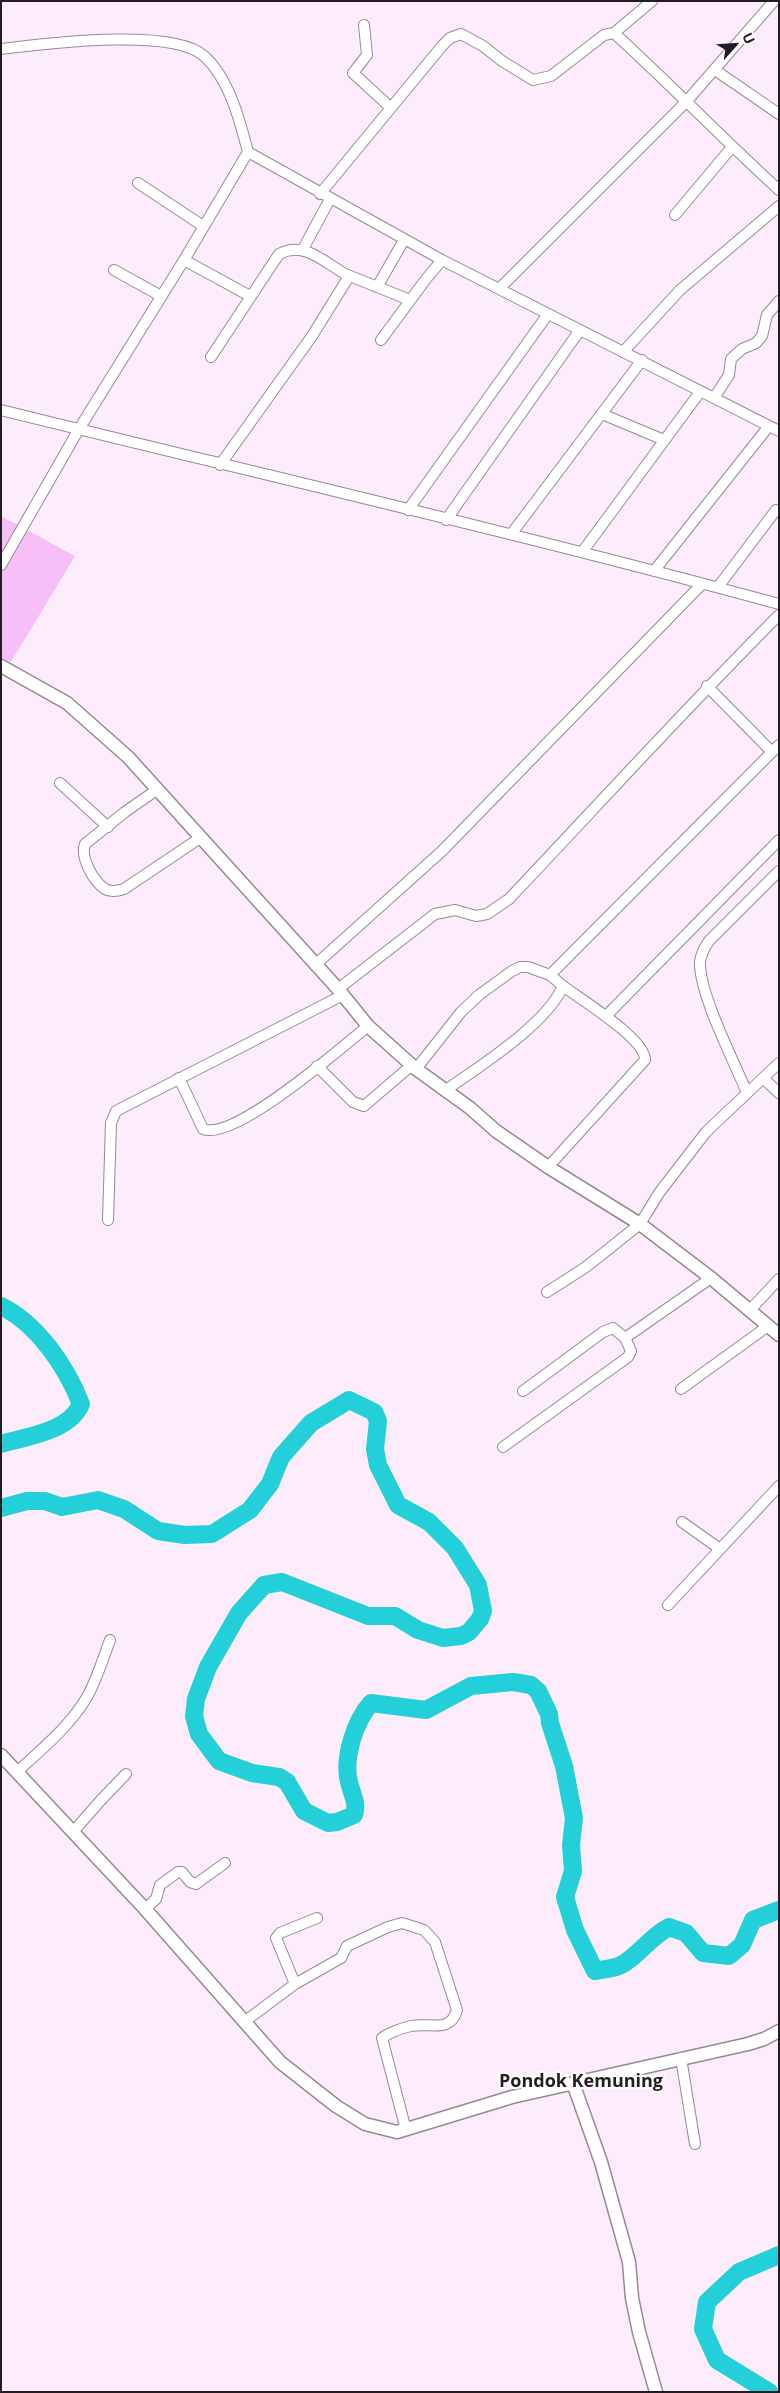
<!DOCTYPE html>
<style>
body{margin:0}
#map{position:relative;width:780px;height:2393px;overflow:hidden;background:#fcecfc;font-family:"Open Sans",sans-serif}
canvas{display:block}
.frame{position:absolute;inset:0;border:2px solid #221d22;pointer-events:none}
.north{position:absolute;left:710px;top:20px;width:50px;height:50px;-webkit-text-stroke:4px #fff;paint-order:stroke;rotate:64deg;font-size:14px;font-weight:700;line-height:20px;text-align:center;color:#221d22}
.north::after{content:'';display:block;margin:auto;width:18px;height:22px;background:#221d22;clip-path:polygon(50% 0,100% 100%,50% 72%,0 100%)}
</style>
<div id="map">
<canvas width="780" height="2393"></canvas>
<div class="frame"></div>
<div class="north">U</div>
</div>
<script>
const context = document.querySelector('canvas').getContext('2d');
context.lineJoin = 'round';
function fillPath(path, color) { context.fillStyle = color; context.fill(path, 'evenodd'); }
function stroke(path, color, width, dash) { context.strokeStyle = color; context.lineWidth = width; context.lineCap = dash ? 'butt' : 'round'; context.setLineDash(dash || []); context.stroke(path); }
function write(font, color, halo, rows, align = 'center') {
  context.font = font + ' "Open Sans",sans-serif'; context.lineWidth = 4.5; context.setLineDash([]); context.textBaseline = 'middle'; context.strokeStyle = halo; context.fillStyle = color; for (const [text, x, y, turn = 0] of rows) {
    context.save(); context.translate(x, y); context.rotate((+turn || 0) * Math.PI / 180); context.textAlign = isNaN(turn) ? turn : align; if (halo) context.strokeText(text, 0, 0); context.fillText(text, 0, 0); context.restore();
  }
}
fillPath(new Path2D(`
 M 1,516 L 75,556 L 11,662 L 1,658 Z`), '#f7bff8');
stroke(new Path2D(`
 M 1,1306 C 38,1324 67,1368 81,1404 C 69,1432 27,1436 1,1444
 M 1,1508 L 27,1501 L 45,1501 L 62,1507 L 98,1500 L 124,1509 L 158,1531 L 185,1535 L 212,1534 L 250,1510 L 270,1484 L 281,1457 L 311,1423 L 349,1400 L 374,1412 L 378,1421 L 375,1449 L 378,1465 L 398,1505 L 429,1522 L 455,1548 L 478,1585 L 483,1611 L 480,1619 L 469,1632 L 461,1636 L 443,1638 L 418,1630 L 395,1616 L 368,1616 L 282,1582 L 264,1585 L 239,1613 L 208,1667 L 196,1699 L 194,1716 L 199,1734 L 219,1761 L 252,1773 L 279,1777 L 287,1782 L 304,1811 L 328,1823 L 337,1822 L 354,1815 C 358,1803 352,1795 349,1782 C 343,1758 355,1721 371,1703 L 426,1710 L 471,1686 L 513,1682 L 531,1685 L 538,1691 L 549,1714 L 550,1723 L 564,1766 L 574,1818 L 571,1845 L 573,1871 L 565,1897 L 575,1930 L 595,1971 C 603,1969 615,1969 623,1964 C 641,1953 649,1938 669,1927 L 686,1933 L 703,1953 L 729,1956 L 742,1945 L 753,1920 L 779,1910
 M 769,2392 L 717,2360 L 703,2329 L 707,2302 L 739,2272 L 779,2255`), '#23cfd8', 18);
const minor = new Path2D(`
 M 364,25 L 367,55 L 353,73 L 390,107
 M 614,33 L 652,1
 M 1,49 C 44,44 172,27 204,56 C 229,78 240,121 248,152
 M 715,70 L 779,114
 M 138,183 L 203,226
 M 320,194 L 442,46 L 450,38 L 461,34 L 483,46 L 502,61 L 533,80 L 551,76 L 604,35 L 614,33 C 670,84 723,139 779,190
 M 675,215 L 732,147
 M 303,249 L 330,199
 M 184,260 L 250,296
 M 114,270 L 161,296
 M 345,274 L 410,300
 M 377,287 L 404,240
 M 499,289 L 686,102 L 774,1
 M 381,340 L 426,279 L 442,260
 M 623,352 L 680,290 L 779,206
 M 211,357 L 279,254 C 304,241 323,261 345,274 L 348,278 L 312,336 L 220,465
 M 714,398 L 729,375 L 731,359 L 742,349 L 756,343 L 762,336 L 767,315 L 779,301
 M 1,410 C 261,474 521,534 779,604
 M 602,414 L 664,440
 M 408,510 L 548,314
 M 446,520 L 580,330
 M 512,533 L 642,360
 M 583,551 L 700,392
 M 1,565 L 79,429 L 184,260 L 248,152 L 442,260 L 779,431
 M 654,571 L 769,426
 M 718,587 L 776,510
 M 707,686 L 772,752
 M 60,783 L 108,827
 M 158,789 L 125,812 L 85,844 C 80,857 93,881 105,889 C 110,892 118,891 124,889 L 200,838
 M 315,965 L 442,851 L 702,584
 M 338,989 L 435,914 L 455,910 L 476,916 L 487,914 L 509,899 C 599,804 687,707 779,615
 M 606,1016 L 779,840
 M 317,1066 L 353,1102 L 364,1106 L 412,1065
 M 416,1069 L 461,1012 L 479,995 L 512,971 L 520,967 L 528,967 L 550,975
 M 179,1078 L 203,1129 C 234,1142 342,1047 368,1026
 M 764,1079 L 779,1093
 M 446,1090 C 480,1066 547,1024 563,986 L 550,975 L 779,745
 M 747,1093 C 734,1061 699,994 700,962 C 701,953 705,947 709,941 L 779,871
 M 548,1167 L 645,1060 C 646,1039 580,999 563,986
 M 108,1220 L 111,1123 L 116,1111 L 343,995
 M 547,1292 L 586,1267 L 640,1224 L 659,1193 L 706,1132 L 779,1063
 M 750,1310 L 779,1279
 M 625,1338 L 711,1278
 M 681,1389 L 768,1326
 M 503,1447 L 628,1357 L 631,1351 L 625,1338 L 613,1328 L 603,1332 L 523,1391
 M 682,1522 L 720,1549
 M 668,1605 L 779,1486
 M 18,1771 C 42,1749 70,1726 87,1697 C 97,1679 103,1659 110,1640
 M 73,1832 L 101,1800 L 126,1774
 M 145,1909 L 156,1899 L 160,1885 L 178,1872 L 182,1872 L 190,1882 L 196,1884 L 225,1863
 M 295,1984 L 276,1938 L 280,1933 L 317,1918
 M 244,2022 L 295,1984 L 341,1958 L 347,1946 L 388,1927 L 402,1923 L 424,1930 L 435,1942 L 457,2010 C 450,2034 430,2022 411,2026 C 402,2028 389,2033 382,2038 L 406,2130
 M 681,2058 L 695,2144`);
const tertiary = new Path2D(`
 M 1,666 L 67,703 L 128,757 L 338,989 L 368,1026 L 416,1069 L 470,1108 L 496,1131 L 548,1167 L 640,1224 L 711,1278 L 779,1335
 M 1,1755 L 145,1909 L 280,2062 L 336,2106 L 365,2124 L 397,2132 L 512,2097 L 748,2044 L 764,2039 L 779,2031
 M 573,2083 L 601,2162 L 629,2262 L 632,2298 L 639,2332 L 656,2392`);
stroke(minor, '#968996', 12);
stroke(tertiary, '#968996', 15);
stroke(minor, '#fff', 10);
stroke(tertiary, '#fff', 12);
write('bold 18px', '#221d22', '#fff', [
 ["Pondok Kemuning",581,2082]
]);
</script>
